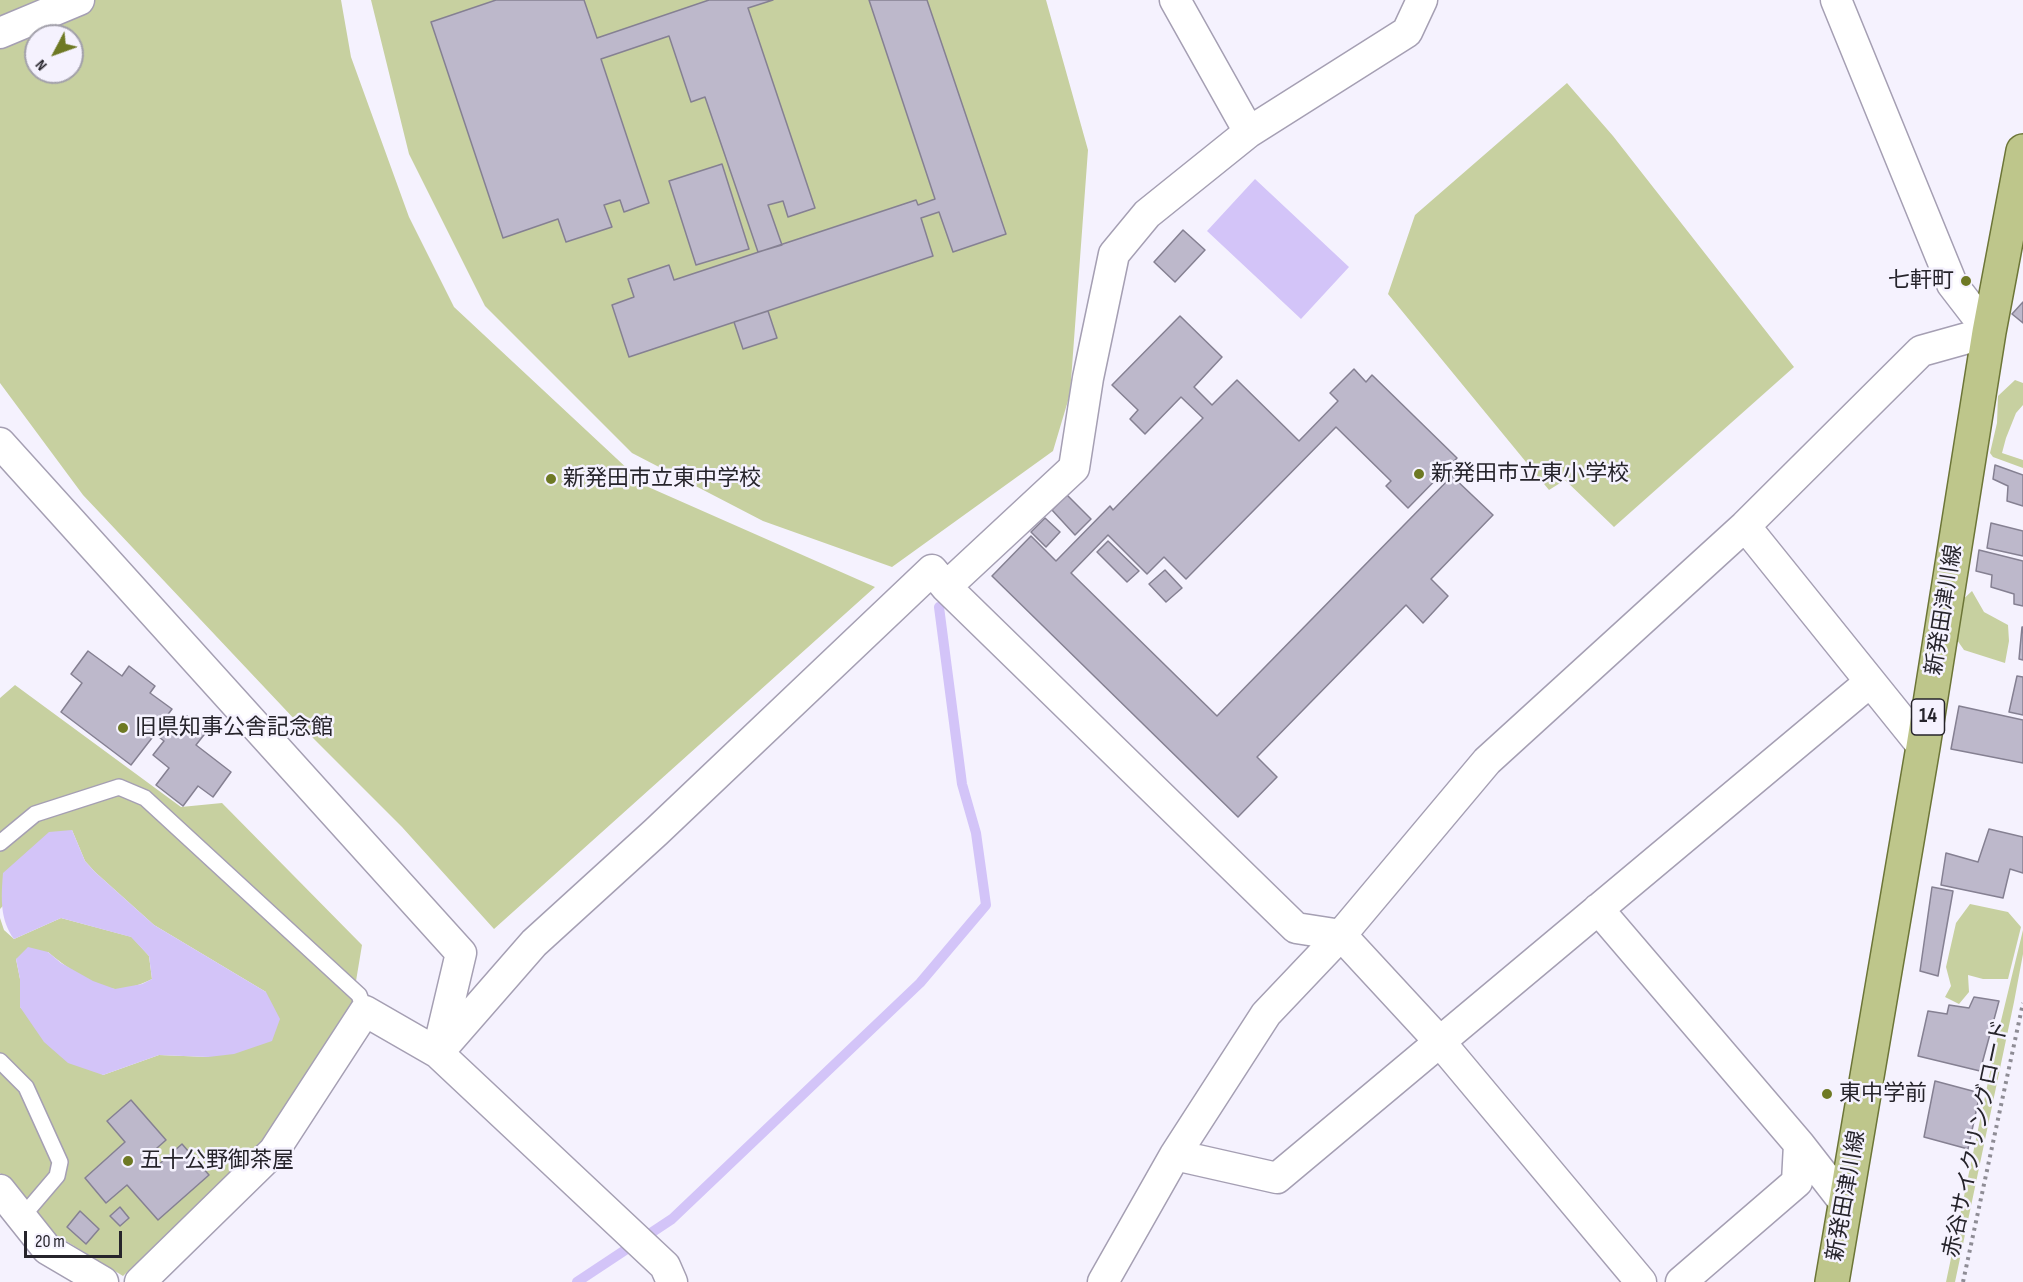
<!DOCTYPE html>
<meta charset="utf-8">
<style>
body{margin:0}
#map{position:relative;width:2023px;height:1282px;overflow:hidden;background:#f5f2fe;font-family:"Sofia Sans Condensed",sans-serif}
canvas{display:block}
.north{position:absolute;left:24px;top:24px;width:60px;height:60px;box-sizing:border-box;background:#f5f2fe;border:2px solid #a2a0aa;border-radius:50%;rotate:229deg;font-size:16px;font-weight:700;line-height:24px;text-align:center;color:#26242b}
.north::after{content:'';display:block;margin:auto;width:21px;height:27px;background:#6e7924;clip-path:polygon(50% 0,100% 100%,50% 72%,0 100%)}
.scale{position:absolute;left:24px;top:1231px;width:98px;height:27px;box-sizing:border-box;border:3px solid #26242b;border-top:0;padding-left:8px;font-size:18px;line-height:21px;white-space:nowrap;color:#26242b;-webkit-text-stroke:4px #f5f2fe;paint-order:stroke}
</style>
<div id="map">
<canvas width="2023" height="1282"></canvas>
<div class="north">N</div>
<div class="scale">20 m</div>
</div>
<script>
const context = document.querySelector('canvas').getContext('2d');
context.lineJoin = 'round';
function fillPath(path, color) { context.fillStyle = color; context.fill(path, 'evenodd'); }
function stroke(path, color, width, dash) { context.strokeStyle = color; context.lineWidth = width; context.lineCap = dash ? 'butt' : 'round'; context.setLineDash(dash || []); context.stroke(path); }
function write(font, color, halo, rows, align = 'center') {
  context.font = font + ' "Sofia Sans Condensed","Noto Sans JP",sans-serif'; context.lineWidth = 5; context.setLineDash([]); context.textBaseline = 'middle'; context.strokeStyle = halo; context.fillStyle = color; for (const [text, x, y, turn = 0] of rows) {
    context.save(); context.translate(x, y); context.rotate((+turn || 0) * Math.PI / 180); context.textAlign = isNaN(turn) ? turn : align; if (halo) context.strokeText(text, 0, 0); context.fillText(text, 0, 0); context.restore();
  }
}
fillPath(new Path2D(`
 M 0,0 L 341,0 L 351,57 L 409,217 L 454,307 L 646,486 L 875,587 L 494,929 L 402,827 L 298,723 L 83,495 L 0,383 ZM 36,36 L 72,36 L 72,72 L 36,72 Z
 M 371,0 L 1046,0 L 1088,150 L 1070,394 L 1053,451 L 892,567 L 763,521 L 632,453 L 485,306 L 409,154 Z
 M 1567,83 L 1613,136 L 1794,367 L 1614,527 L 1565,480 L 1549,490 L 1388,294 L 1415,215 Z
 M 2015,380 L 2023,383 L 2023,405 L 2016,413 L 2006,438 L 2002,453 L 2023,460 L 2023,468 L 1993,457 L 1990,453 L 1997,423 L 1998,396 Z
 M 1972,591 L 1984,612 L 2008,625 L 2009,641 L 2005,663 L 1964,650 L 1957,640 L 1958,604 Z
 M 15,685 L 181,807 L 222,803 L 362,945 L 351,1011 L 262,1145 L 123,1276 L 53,1233 L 0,1173 L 0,918 L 4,930 L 14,939 L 61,918 L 132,937 L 149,956 L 152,979 C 142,984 127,990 115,989 C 94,987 63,965 48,952 L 16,959 L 20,979 L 20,1007 L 103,1075 L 159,1055 L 208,1057 L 266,992 L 154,925 L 95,872 L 85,861 L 72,830 L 0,909 L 0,698 Z
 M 1970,904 L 2008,912 L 2021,927 L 2008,979 L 1983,979 L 1968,975 L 1969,992 L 1959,1004 L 1945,997 L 1951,986 L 1946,967 L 1956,923 Z
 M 2023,930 L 2023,954 L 2014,1002 L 1955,1282 L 1946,1282 L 2000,1025 Z`), '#c7d0a0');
fillPath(new Path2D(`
 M 1255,179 L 1349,267 L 1301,319 L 1207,231 Z
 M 72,830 L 85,861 L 95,872 L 154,925 L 266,992 L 280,1019 L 272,1041 L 234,1054 L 208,1057 L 159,1055 L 103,1075 L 68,1063 L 44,1042 L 20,1007 L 20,979 L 16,959 L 28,947 L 48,952 L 61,963 L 93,981 L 115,989 L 142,984 L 152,979 L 149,956 L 131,937 L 61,918 L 14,939 C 0,920 1,899 3,873 L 49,832 Z`), '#d3c4f8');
stroke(new Path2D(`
 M 577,1282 L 672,1219 L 920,983 L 986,905 L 976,833 L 962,784 L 939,607`), '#d3c4f8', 10);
const building = new Path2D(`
 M 496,0 L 584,0 L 597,38 L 709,0 L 773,0 L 748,8 L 815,208 L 788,217 L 783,201 L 768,205 L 782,245 L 758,252 L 705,97 L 691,102 L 669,36 L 601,59 L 649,203 L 624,212 L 620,200 L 604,205 L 612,227 L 566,242 L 558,219 L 503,238 L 431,22 Z
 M 869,0 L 927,0 L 1006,234 L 953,252 L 939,212 L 921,218 L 933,256 L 629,357 L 612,305 L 634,297 L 628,279 L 669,265 L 674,280 L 916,200 L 918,205 L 935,199 Z
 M 722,164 L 749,249 L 696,265 L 669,181 Z
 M 1183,230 L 1205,250 L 1175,282 L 1154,262 Z
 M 2023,302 L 2023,323 L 2012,314 Z
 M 768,311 L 777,338 L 743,349 L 734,322 Z
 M 1180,316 L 1222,357 L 1194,387 L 1212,405 L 1237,380 L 1299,441 L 1338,401 L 1330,393 L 1354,369 L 1366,382 L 1372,375 L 1457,458 L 1408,508 L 1386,486 L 1391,481 L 1336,427 L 1186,579 L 1164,557 L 1147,574 L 1108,535 L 1071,573 L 1217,716 L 1452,476 L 1493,515 L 1431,579 L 1448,596 L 1423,623 L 1406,605 L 1257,757 L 1277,777 L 1238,817 L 992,576 L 1031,536 L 1056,561 L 1110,506 L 1113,510 L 1203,418 L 1181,397 L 1145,434 L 1130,419 L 1138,410 L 1112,385 Z
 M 1995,465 L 2023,475 L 2023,506 L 2007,501 L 2008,486 L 1993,479 Z
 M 1067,495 L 1091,519 L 1075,535 L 1052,510 Z
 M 1045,518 L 1060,532 L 1046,547 L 1031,532 Z
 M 1991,523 L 2023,531 L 2023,556 L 1987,548 Z
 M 1108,541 L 1139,571 L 1127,582 L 1097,552 Z
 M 1979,550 L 2023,561 L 2023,606 L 2014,604 L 2014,594 L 1991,587 L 1992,575 L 1976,571 Z
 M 1165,570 L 1182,588 L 1166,602 L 1149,584 Z
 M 2022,627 L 2023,627 L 2023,660 L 2019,659 Z
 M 88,651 L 122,676 L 129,666 L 155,686 L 150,693 L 172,709 L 160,725 L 173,735 L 187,716 L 207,731 L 196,745 L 231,772 L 213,797 L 198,786 L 183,806 L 156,785 L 169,768 L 153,755 L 164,741 L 155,734 L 131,765 L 61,712 L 82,683 L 71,674 Z
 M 2017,676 L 2023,677 L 2023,715 L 2009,712 Z
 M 1959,706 L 2023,720 L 2023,763 L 1951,749 Z
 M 1989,829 L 2023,837 L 2023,873 L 2010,869 L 2003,898 L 1941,885 L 1946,853 L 1978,862 Z
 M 1932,887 L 1953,891 L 1938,976 L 1920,971 Z
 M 1974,997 L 1999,1001 L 1980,1071 L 1918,1056 L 1928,1011 L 1947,1014 L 1949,1005 L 1969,1008 Z
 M 1935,1081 L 1980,1093 L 1968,1149 L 1924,1137 Z
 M 131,1100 L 166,1140 L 148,1156 L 157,1166 L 182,1144 L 209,1175 L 158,1220 L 127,1185 L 106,1203 L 85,1178 L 125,1142 L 107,1121 Z
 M 120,1207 L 129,1218 L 120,1226 L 110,1216 Z
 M 80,1211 L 99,1229 L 86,1244 L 67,1227 Z`);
fillPath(building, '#bdb8cb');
stroke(building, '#858092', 1.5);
const lane = new Path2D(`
 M 0,843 L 35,814 L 119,787 L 145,798 L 359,995 L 365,1011
 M 0,1061 L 26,1087 L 60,1162 L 57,1176 L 22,1217`);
const street = new Path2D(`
 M 1175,0 L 1249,132
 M 0,33 L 79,0
 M 0,443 L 461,953 L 438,1050
 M 1745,526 L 1923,747
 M 946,587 L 1074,468 L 1088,378 L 1114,254 L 1147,214 L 1249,132 L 1407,32 L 1422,0
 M 1598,909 L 1799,1144 L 1797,1182 L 1681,1282
 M 438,1053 L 534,943 L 656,832 L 932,570 L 946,587 L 1296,928 L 1341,935 L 1440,1042 L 1641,1282
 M 1799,1144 L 1845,1203
 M 1175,1155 L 1277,1178 L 1870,682
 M 0,1190 L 47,1249 L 103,1282
 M 140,1282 L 274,1151 L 365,1011 L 438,1053 L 665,1266 L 672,1282
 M 1103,1282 L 1175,1155 L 1266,1014 L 1341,935 L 1487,761 L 1745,526 L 1921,351 L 1989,332 L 1952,284 L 1836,0`);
const primary = new Path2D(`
 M 1832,1282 L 1923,747 L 1989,332 L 2023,151`);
stroke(lane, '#a59fb3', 18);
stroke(street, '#a59fb3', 33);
stroke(primary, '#6c7537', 36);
stroke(new Path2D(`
 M 1963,1282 L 2023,1003`), '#8e8c95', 4, [3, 4.5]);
stroke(lane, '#fff', 15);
stroke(street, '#fff', 30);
stroke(primary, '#bec68b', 33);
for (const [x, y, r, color] of [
 [1966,281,6,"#6e7924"],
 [1419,474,6,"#6e7924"],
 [551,479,6,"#6e7924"],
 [123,728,6,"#6e7924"],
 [1827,1094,6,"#6e7924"],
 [128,1161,6,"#6e7924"]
]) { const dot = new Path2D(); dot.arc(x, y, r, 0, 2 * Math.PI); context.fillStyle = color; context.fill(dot); stroke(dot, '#f5f2fe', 2); }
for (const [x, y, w] of [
 [1928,717,33]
]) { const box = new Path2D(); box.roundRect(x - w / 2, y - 18, w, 36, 4.5); context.fillStyle = '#f5f2fe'; context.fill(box); stroke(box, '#26242b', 1.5); }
write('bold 21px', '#26242b', null, [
 ["14",1928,717]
]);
write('22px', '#26242b', '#f5f2fe', [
 ["七軒町",1954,281,"right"],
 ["新発田市立東小学校",1431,474],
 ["新発田市立東中学校",563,479],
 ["旧県知事公舎記念館",135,728],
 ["東中学前",1839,1094],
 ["五十公野御茶屋",140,1161]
], 'left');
write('22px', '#26242b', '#f5f2fe', [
 ["新発田津川線",1945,610,-81],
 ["赤谷サイクリングロード",1977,1139,-78],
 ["新発田津川線",1847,1196,-80]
]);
</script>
